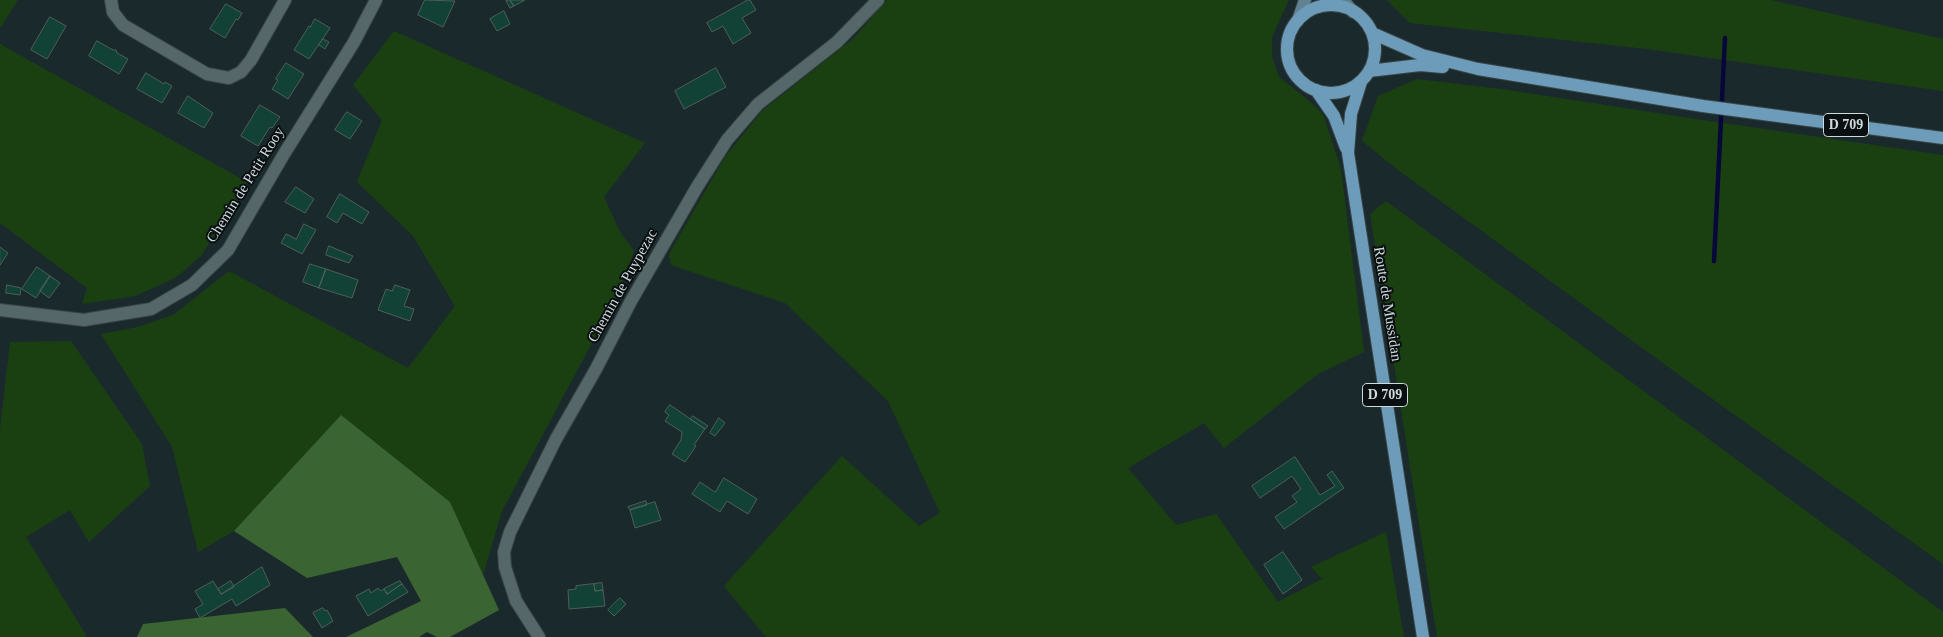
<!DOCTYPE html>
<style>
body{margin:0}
canvas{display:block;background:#1a292b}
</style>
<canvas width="1943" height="637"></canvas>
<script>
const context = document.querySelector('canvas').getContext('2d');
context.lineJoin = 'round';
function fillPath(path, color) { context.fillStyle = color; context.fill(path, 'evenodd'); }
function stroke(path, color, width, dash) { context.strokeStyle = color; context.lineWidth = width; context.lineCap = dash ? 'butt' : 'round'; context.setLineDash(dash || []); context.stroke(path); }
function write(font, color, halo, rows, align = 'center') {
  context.font = font + ' Georgia,serif'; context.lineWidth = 4; context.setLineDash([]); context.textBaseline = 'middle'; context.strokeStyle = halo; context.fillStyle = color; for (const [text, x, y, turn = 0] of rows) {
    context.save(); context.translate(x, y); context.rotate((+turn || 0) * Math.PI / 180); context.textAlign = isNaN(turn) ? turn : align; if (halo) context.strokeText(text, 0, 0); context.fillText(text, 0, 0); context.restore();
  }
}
fillPath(new Path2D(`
 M 0,0 L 18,0 L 0,28 Z
 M 887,0 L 1289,0 L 1272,37 L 1272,56 L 1279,77 L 1307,99 L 1323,114 L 1341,169 L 1364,352 L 1318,374 L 1224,448 L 1204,423 L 1128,468 L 1176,525 L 1216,514 L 1278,602 L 1322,579 L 1311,567 L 1386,532 L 1404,637 L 766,637 L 724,586 L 842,456 L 919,526 L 940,513 L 888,401 L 785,303 L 671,265 L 669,254 L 725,157 L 763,110 L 853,39 Z
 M 1387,0 L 1771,0 L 1943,39 L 1943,91 L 1647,49 L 1410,23 Z
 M 394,31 L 645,143 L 604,197 L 620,232 L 634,251 L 617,296 L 502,511 L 483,575 L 450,502 L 341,415 L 234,531 L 198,552 L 172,447 L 101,334 L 138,327 L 173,315 L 229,271 L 408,368 L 455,306 L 413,236 L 357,182 L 382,120 L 353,85 Z
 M 0,44 L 247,182 L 201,256 L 175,278 L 135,296 L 82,304 L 87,288 L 0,223 Z
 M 1417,79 L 1508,90 L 1702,120 L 1943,155 L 1943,564 L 1689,382 L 1398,170 L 1362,141 L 1378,96 Z
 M 1386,201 L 1943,612 L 1943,637 L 1437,637 L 1370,214 Z
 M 71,341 L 142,444 L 150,486 L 89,542 L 70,510 L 26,537 L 87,637 L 0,637 L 0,429 L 10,342 Z`), '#1a4012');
fillPath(new Path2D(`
 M 341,415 L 450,502 L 499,610 L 450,637 L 437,637 L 427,632 L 419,637 L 346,637 L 421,601 L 397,557 L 307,578 L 234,531 Z
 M 285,608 L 313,637 L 137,637 L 143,624 Z`), '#3a6532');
stroke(new Path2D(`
 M 1714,261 L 1725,38`), '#080739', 4.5);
const building = new Path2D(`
 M 425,0 L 455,1 L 443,27 L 418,15 Z
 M 510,0 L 514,6 L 510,8 L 506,1 Z
 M 510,0 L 525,0 L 514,6 Z
 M 748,0 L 750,0 L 756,10 L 742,18 L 751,33 L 733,44 L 723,26 L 712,32 L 707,23 Z
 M 226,4 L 242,13 L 238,20 L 236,19 L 225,38 L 210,29 Z
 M 504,11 L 510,24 L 497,31 L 490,19 Z
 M 50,17 L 66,26 L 47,59 L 31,50 Z
 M 315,19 L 330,28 L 309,59 L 294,50 L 309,26 L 310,27 Z
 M 323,39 L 329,42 L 325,49 L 319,45 Z
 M 97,41 L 113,50 L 116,50 L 117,53 L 128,59 L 119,74 L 89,56 Z
 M 286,63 L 304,74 L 288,99 L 272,89 L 278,80 L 276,79 Z
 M 716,68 L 726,87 L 684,109 L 675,91 Z
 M 146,73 L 164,84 L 165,82 L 172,86 L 162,103 L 137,89 Z
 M 188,96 L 213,113 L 204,128 L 178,113 Z
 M 260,105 L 280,117 L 272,128 L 270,127 L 258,146 L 241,136 Z
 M 347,112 L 362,121 L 350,139 L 335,130 Z
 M 296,187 L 314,199 L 305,213 L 285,202 Z
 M 340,194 L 369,212 L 362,224 L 343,213 L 337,223 L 327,217 Z
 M 304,224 L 316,230 L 302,254 L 281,243 L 286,234 L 296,239 Z
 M 329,246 L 353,256 L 349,263 L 326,255 Z
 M 0,247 L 8,253 L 0,265 Z
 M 310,264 L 326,269 L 319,288 L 303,282 Z
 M 37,267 L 50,276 L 36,298 L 22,289 Z
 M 326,269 L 358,280 L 352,298 L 319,288 Z
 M 50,276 L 60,283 L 49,298 L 40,291 Z
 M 7,285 L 21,288 L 20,295 L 6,293 Z
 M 395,285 L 410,290 L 404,306 L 414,309 L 410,321 L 378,310 L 386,289 L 392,291 Z
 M 670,405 L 705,429 L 694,445 L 696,446 L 685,462 L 672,454 L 681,440 L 682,432 L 665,421 L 669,415 L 665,412 Z
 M 693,416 L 708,426 L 705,429 L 690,419 Z
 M 719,418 L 725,423 L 715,436 L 710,433 Z
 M 1295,457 L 1320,495 L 1335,486 L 1327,475 L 1332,471 L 1344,488 L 1284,529 L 1275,517 L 1297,502 L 1292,496 L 1301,489 L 1292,476 L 1260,498 L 1252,486 Z
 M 724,478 L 757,499 L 748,514 L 727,501 L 720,512 L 692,494 L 700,482 L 715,492 Z
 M 646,501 L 647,505 L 630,510 L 628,507 Z
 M 655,502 L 661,520 L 635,528 L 630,510 Z
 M 1283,552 L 1302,580 L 1283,594 L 1264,565 Z
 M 262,567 L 270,585 L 236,606 L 232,599 L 200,618 L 195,609 L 203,604 L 195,591 L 213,581 L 221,594 Z
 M 231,581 L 234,587 L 221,594 L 218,589 Z
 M 400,581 L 402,584 L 387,594 L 384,589 Z
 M 602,583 L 603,590 L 595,591 L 594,584 Z
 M 402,584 L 408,592 L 368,616 L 356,596 L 369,589 L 371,593 L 378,588 L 381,591 L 384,589 L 387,594 Z
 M 594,584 L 595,591 L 603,590 L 605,606 L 569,609 L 568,590 L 576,589 L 576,586 Z
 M 620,598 L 626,604 L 614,616 L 608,610 Z
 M 323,608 L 325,611 L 327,610 L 333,621 L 322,628 L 313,613 Z`);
fillPath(building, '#124236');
stroke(building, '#4e5e58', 1);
const minor = new Path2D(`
 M 111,0 L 113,12 L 123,25 L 207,74 L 229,78 L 241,72 L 251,60 L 285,0
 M 0,310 L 84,320 L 151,309 L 192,285 L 228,250 L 284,154 L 354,42 L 376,0
 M 539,637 L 516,601 L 505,567 L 504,552 L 510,532 L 556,439 L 596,369 L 631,301 L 697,187 L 727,140 L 758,104 L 837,42 L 878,0`);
const secondary = new Path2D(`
 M 1343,0 L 1353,12
 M 1298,20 L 1305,0`);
const primary = new Path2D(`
 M1287 49a44 44 0 1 1 88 0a44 44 0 1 1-88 0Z
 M 1372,33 L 1422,55 L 1478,69 L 1703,106 L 1943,138
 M 1369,71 L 1420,65 L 1443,67
 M 1361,82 L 1351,114 L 1348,153 L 1423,637
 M 1316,90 L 1334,116 L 1346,148`);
stroke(minor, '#394547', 14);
stroke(secondary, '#394547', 14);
stroke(primary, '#394547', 14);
stroke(minor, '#566769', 12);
stroke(secondary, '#618292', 12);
stroke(primary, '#6d9cba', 12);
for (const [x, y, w] of [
 [1846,125,45],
 [1385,395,45]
]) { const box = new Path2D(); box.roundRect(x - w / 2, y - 11.5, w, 23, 4); context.fillStyle = '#0a1011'; context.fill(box); stroke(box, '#d0d9db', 1); }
write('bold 14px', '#d0d9db', null, [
 ["D 709",1846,125],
 ["D 709",1385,395]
]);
write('15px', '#d0d9db', '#0a1011', [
 ["Chemin de Petit Rooy",246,185,-58],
 ["Chemin de Puypezac",623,286,-61],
 ["Route de Mussidan",1387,304,81]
]);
</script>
